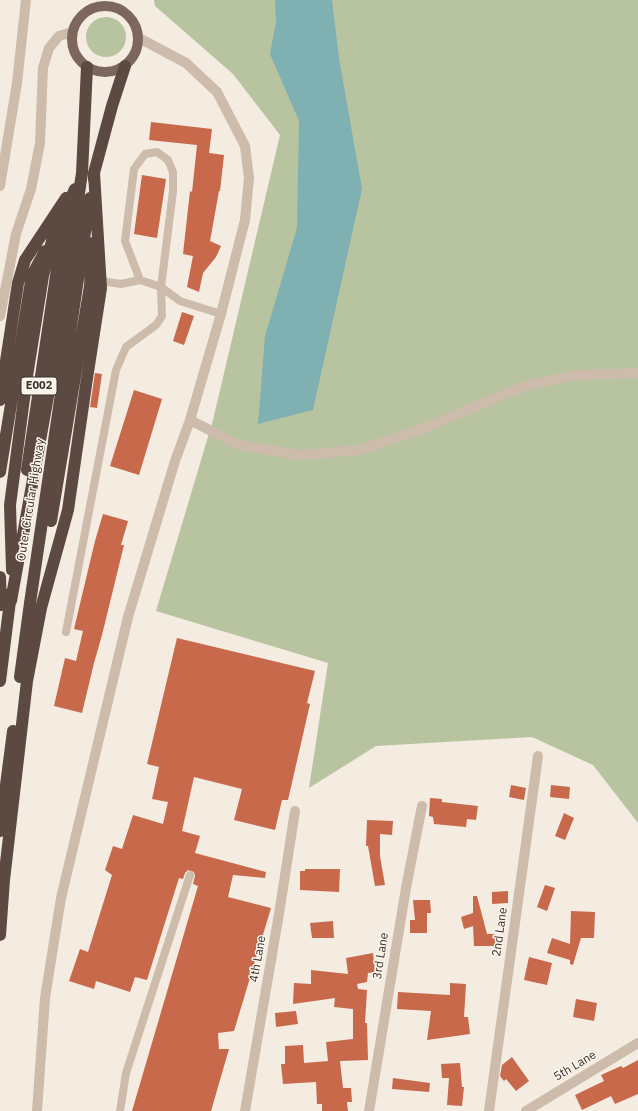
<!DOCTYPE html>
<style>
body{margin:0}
canvas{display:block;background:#f4ebe1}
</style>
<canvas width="638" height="1111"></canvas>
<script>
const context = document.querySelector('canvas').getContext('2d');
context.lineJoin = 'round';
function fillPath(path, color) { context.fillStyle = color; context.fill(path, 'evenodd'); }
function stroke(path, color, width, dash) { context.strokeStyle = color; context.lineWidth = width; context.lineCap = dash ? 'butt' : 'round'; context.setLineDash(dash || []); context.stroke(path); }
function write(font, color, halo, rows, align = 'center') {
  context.font = font + ' "IBM Plex Sans",sans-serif'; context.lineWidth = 3; context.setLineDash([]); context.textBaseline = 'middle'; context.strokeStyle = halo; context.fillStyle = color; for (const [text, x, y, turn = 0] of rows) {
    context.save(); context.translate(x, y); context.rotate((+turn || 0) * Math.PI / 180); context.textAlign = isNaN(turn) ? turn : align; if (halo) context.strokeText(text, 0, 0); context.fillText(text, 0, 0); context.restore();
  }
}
fillPath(new Path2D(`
 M 154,0 L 638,0 L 638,823 L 593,765 L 532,737 L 376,746 L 309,788 L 328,663 L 156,611 L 213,420 L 280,135 L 233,74 L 155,6 Z
 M86 37a20 20 0 1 1 40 0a20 20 0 1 1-40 0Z`), '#b8c4a0');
fillPath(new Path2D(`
 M 275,0 L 332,0 L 339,58 L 362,189 L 313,410 L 258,424 L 265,336 L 297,228 L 299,121 L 270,54 L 276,22 Z`), '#7fb0b2');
fillPath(new Path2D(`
 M 151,122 L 212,129 L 209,153 L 224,155 L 220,191 L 219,191 L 210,241 L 221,246 L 216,257 L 203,273 L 199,292 L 187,287 L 193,256 L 183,254 L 190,191 L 192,192 L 197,145 L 149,140 Z
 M 142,175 L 166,179 L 157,238 L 134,234 Z
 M 182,312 L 194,316 L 184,345 L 173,341 Z
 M 95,373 L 102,374 L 97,408 L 90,407 Z
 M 134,390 L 162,399 L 139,475 L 110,466 Z
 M 103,514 L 128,521 L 121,545 L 124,545 L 102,635 L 94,663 L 82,713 L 54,706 L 65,658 L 76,661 L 83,631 L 74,629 L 95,541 Z
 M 177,638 L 315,671 L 307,703 L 310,704 L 288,800 L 282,800 L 275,830 L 234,820 L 242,789 L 194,777 L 182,831 L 200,836 L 195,853 L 266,872 L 265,878 L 233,875 L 228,897 L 271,908 L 234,1031 L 218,1033 L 219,1049 L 229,1049 L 211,1111 L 132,1111 L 198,886 L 193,884 L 195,876 L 194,872 L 188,870 L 185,873 L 183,879 L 179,878 L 147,980 L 135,977 L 130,992 L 96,981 L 94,989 L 69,981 L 80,949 L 88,952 L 112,875 L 105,870 L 113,846 L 122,849 L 133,815 L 163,824 L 168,802 L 152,799 L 159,767 L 147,764 Z
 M 511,785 L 526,788 L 524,800 L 509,797 Z
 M 551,785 L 570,787 L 569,799 L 550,797 Z
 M 430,798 L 442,799 L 442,802 L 478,806 L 476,820 L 467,819 L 466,827 L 434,824 L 433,817 L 429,816 Z
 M 564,813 L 574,818 L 565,840 L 555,836 Z
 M 367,820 L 393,821 L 392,835 L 380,834 L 380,856 L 385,885 L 375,886 L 368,846 L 366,846 Z
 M 305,869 L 340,869 L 339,892 L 300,890 L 300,871 L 305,871 Z
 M 545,885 L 555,888 L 547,911 L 537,907 Z
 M 508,891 L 508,903 L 492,904 L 492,892 Z
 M 473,896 L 477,896 L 487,934 L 495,934 L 495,946 L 474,946 L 473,926 L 464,929 L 461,917 L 473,913 Z
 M 413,900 L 430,900 L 431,913 L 427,913 L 427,933 L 410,933 L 410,920 L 415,920 Z
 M 571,911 L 595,912 L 594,938 L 581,938 L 573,965 L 570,964 L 570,960 L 547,953 L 552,938 L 570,944 Z
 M 333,921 L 334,938 L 312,938 L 310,923 Z
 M 373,953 L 375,972 L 368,973 L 367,982 L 357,984 L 358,989 L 367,990 L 365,1023 L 367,1023 L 368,1060 L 340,1061 L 343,1088 L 351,1088 L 352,1102 L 347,1102 L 348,1111 L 322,1111 L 322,1104 L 317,1104 L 316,1082 L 283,1084 L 281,1064 L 285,1064 L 285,1046 L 303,1045 L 304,1063 L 328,1061 L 326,1042 L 353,1039 L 353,1009 L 334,1007 L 335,998 L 293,1004 L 294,983 L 311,984 L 311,970 L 348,974 L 346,958 Z
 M 529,957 L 552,963 L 547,985 L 524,980 Z
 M 450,983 L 466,984 L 464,1017 L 468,1017 L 470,1034 L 427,1040 L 431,1011 L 397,1009 L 398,992 L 450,995 Z
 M 576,999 L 597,1003 L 594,1021 L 573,1017 Z
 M 296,1011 L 298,1024 L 276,1027 L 275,1013 Z
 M 512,1057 L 529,1081 L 516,1091 L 506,1079 L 504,1081 L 500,1076 L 502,1065 Z
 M 638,1060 L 638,1094 L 615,1104 L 611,1096 L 582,1110 L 575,1095 L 604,1081 L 601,1075 L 621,1066 L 623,1068 Z
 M 460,1063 L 462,1087 L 464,1087 L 462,1106 L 447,1105 L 449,1078 L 442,1078 L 441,1064 Z
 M 393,1078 L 430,1083 L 429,1092 L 392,1089 Z`), '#c8694b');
stroke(new Path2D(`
 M 101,281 L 121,284 L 140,280 L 161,287 L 180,301 L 221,314
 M 66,632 L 116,370 L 126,347 L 156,325 L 162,316 L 161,287 L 173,191 L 173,172 L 168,160 L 157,152 L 145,154 L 134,169 L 125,241 L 140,280
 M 120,1111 L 126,1073 L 190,875`), '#cdbbac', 8);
stroke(new Path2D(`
 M 0,186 L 17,83 L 26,0
 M 190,420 L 239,445 L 300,455 L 360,450 L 427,427 L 522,387 L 574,375 L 638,373
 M 245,1111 L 279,914 L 295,811
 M 369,1111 L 406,888 L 422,806
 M 489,1111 L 538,756
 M 526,1111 L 638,1043`), '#cdbbac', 10);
stroke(new Path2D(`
 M 0,316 L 16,234 L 31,189 L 40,143 L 43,68 L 49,48 L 59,36 L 72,32
 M 37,1111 L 45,998 L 61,898 L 128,617 L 175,461 L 190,420 L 221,314 L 245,220 L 249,178 L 245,146 L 217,92 L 186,63 L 139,38`), '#cdbbac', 10);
stroke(new Path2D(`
 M72 39a33 33 0 1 1 66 0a33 33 0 1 1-66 0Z`), '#7d675c', 10);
stroke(new Path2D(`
 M 94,180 L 94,173 L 112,106 L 125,66
 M 0,400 L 18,283 L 25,260 L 66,198
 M 27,470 L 66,209 L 75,189
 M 0,472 L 32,275 L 45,251
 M 51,521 L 90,286 L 92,243
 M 12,570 L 10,505 L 27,376 L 43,276 L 54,233 L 59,224
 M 0,577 L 1,605
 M 11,601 L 51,380 L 82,173 L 87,67
 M 20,677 L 30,603 L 90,198
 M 0,681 L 11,593
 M 0,831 L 13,731
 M 0,935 L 4,880 L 27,681 L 41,608 L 68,510 L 86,385 L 101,288 L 94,173`), '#5c4a42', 12);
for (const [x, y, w] of [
 [39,386,36]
]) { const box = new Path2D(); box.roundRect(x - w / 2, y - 9, w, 18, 3); context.fillStyle = '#fbf5ee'; context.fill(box); stroke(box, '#3b302b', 1); }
write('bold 11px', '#3b302b', null, [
 ["E002",39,386]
]);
write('12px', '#3b302b', '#fbf5ee', [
 ["Outer Circular Highway",31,500,-81],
 ["2nd Lane",500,932,-82],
 ["3rd Lane",381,956,-81],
 ["4th Lane",258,959,-80],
 ["5th Lane",575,1066,-31]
]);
</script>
